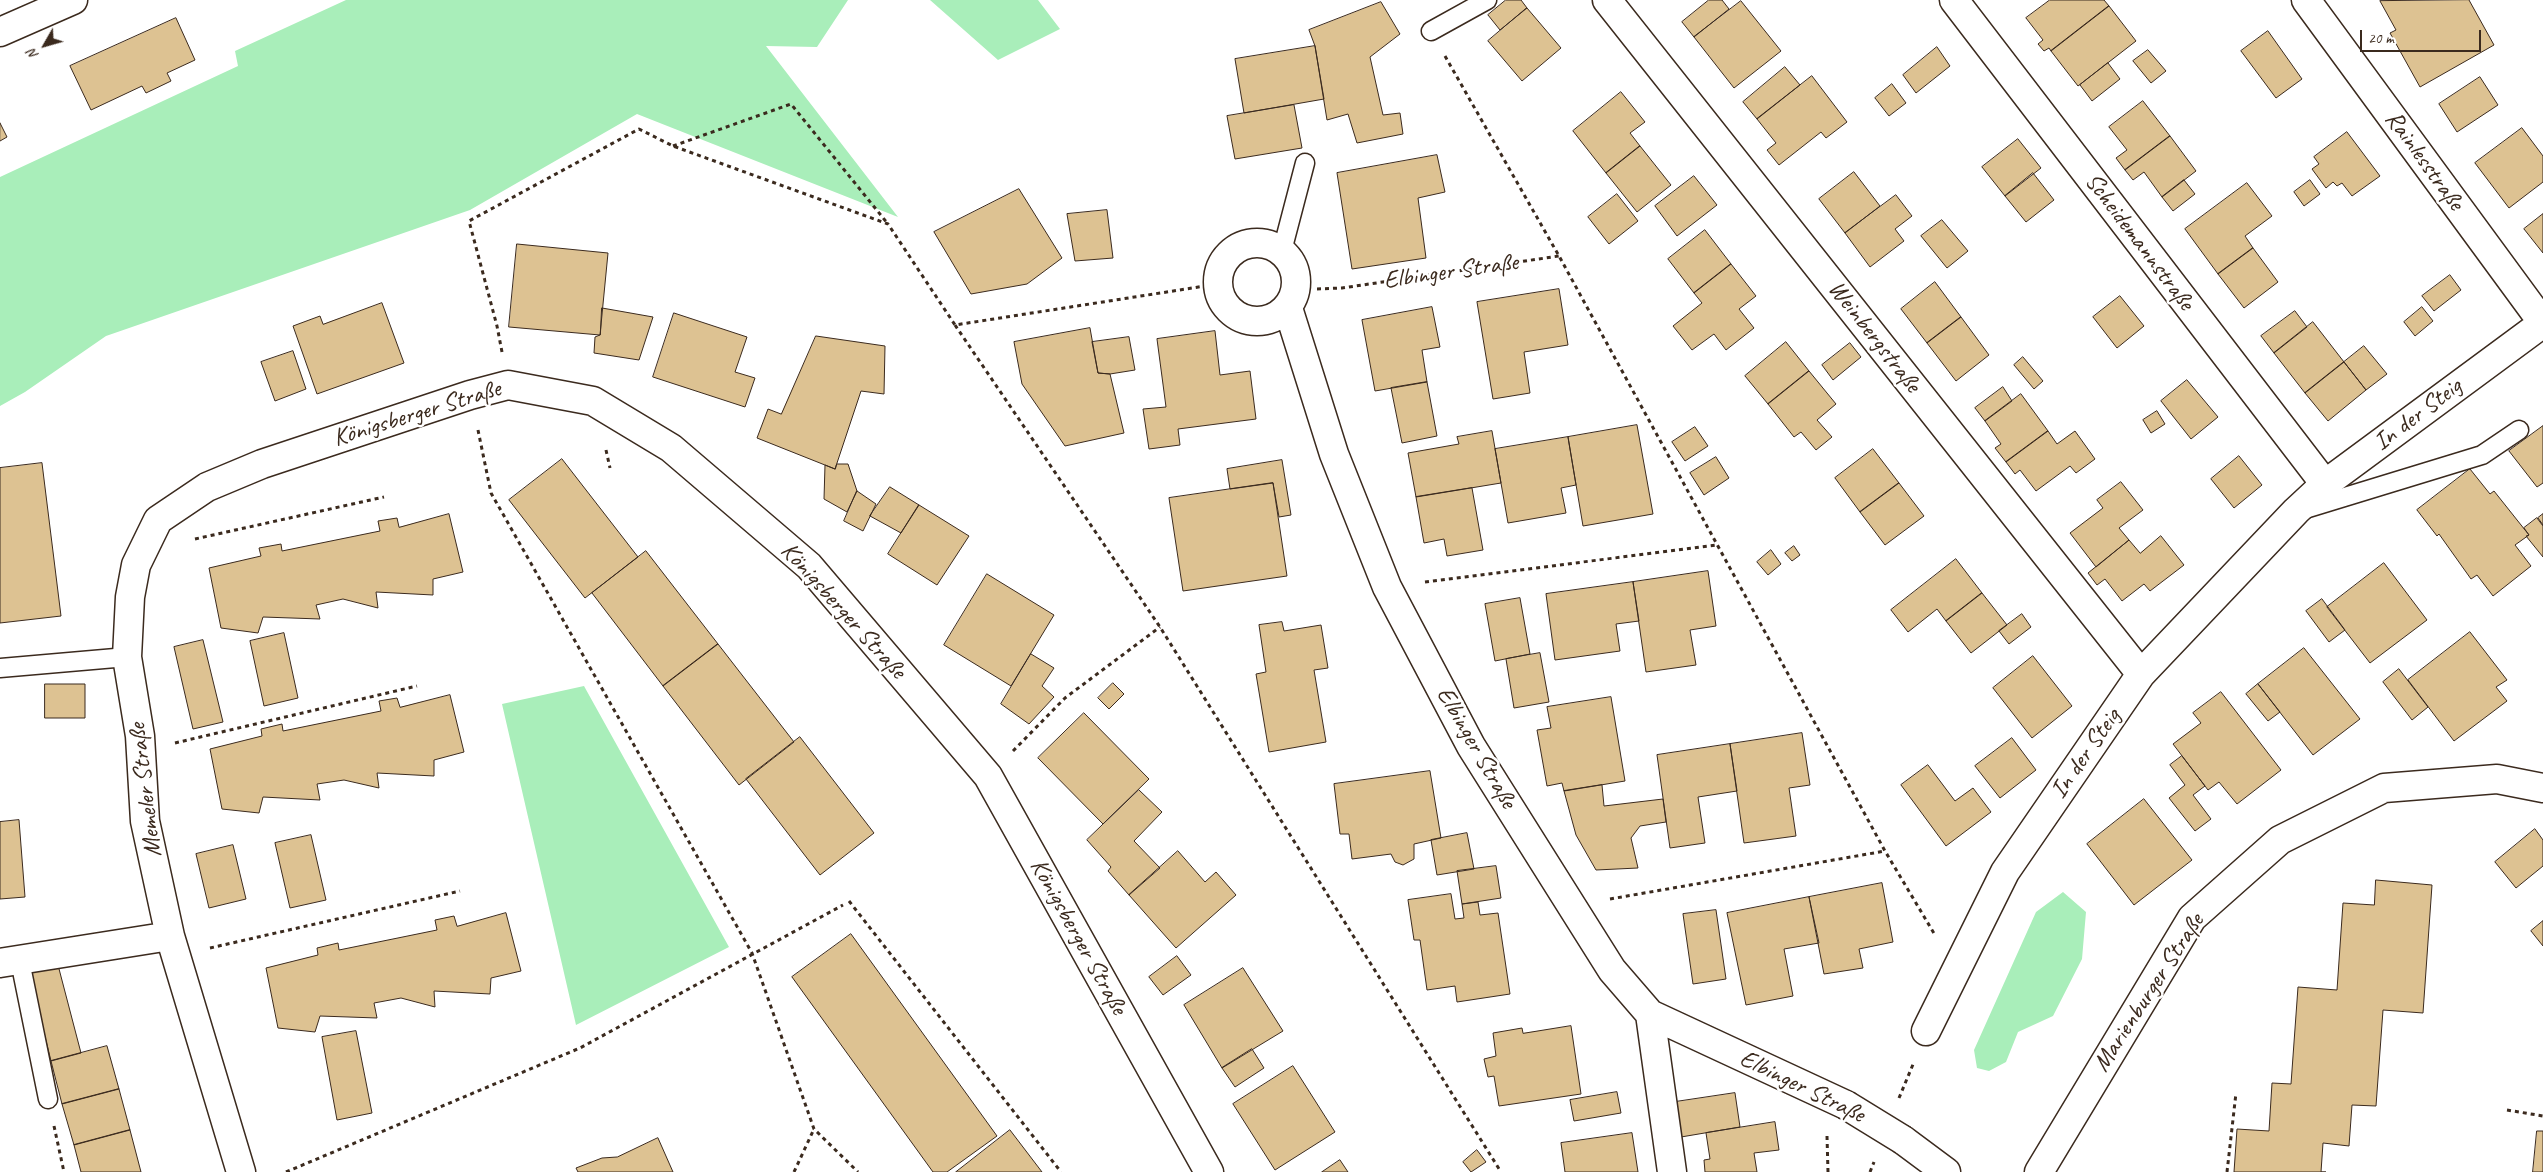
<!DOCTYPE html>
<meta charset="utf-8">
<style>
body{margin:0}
#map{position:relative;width:2543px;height:1172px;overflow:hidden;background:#fff;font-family:Caveat,sans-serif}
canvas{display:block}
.north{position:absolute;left:20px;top:20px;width:50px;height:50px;-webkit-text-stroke:4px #fff;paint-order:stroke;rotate:232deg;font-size:14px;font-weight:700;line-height:20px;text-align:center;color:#3b2a1e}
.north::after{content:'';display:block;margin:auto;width:18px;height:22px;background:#3b2a1e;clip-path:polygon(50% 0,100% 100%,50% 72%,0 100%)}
.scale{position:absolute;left:2360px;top:30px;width:121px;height:22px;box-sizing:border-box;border:2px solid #3b2a1e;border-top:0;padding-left:6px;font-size:15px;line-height:18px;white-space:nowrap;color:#3b2a1e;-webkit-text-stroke:4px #fff;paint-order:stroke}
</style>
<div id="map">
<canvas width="2543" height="1172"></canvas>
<div class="north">N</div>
<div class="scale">20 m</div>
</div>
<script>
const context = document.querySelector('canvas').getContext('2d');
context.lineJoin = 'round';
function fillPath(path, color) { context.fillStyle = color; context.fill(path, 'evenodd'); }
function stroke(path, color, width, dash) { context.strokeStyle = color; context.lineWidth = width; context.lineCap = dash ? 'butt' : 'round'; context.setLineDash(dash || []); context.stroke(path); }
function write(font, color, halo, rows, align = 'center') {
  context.font = font + ' Caveat,sans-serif'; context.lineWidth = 5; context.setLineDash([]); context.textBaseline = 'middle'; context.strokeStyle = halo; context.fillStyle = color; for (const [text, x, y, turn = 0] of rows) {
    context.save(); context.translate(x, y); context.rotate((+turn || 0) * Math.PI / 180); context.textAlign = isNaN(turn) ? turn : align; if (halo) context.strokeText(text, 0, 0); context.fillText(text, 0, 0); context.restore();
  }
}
fillPath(new Path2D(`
 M 346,0 L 848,0 L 817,47 L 766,46 L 898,217 L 637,114 L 470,210 L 106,336 L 25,392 L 0,406 L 0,177 L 238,66 L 235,51 Z
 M 930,0 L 1038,0 L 1060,29 L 998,60 Z
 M 584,686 L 729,947 L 576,1025 L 502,704 Z
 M 2063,892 L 2086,912 L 2082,959 L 2053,1016 L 2018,1032 L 2006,1062 L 1989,1071 L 1977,1068 L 1974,1050 L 2036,912 Z`), '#a9eeba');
const building = new Path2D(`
 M 1506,0 L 1521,0 L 1527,8 L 1500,30 L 1488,15 Z
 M 1709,0 L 1722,0 L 1729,9 L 1694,37 L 1682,22 Z
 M 2050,0 L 2104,0 L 2109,6 L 2051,51 L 2049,48 L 2044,51 L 2038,44 L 2043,40 L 2026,18 Z
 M 2469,0 L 2494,45 L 2420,87 L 2390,33 L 2396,30 L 2380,1 Z
 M 1741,1 L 1781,51 L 1734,88 L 1694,37 Z
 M 1381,2 L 1400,34 L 1370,57 L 1383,115 L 1400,113 L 1403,134 L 1357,143 L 1348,114 L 1327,120 L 1315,46 L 1309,30 Z
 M 2109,6 L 2136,41 L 2078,86 L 2051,51 Z
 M 1527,8 L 1561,48 L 1522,81 L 1488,41 Z
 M 176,18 L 195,60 L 167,73 L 171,81 L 146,93 L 142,86 L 91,110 L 70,66 Z
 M 2268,31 L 2302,79 L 2276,98 L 2241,51 Z
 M 1315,46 L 1324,99 L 1244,113 L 1235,59 Z
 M 1937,47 L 1950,66 L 1916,93 L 1903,75 Z
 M 2148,50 L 2166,71 L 2151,83 L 2133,61 Z
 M 2108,63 L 2120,79 L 2092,101 L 2080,85 Z
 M 1785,67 L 1800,85 L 1757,119 L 1743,102 Z
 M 1812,76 L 1847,122 L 1826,138 L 1821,132 L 1779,165 L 1767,150 L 1776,143 L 1757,119 Z
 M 2480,77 L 2498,105 L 2457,132 L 2439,104 Z
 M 1892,84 L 1906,103 L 1889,116 L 1875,98 Z
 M 1621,92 L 1645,122 L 1630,133 L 1640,146 L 1606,173 L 1573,131 Z
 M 2143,101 L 2170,136 L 2125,170 L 2116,158 L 2127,150 L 2109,127 Z
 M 1294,105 L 1302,148 L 1235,159 L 1227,116 Z
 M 0,123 L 7,137 L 0,141 Z
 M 2522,128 L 2543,156 L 2543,182 L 2509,208 L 2475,163 Z
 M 2347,132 L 2380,176 L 2352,196 L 2342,183 L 2337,186 L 2333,182 L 2326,188 L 2312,169 L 2319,164 L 2314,157 Z
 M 2170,136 L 2196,171 L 2162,197 L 2144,172 L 2133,180 L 2125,170 Z
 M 2018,139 L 2041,168 L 2005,196 L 1982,167 Z
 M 1640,146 L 1671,185 L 1637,212 L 1606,173 Z
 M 1437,155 L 1445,192 L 1418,198 L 1426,258 L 1352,269 L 1337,173 Z
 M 1854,172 L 1880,206 L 1845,233 L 1819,199 Z
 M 2033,173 L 2054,200 L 2026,222 L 2005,196 Z
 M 1694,176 L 1717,205 L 1677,236 L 1655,206 Z
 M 2184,180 L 2195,194 L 2173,211 L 2162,197 Z
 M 2310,180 L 2320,194 L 2304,206 L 2294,192 Z
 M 2247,183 L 2272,216 L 2245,236 L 2253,248 L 2218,274 L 2185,229 Z
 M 1019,189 L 1062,258 L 1027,284 L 971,294 L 934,232 Z
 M 1617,194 L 1638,221 L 1609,244 L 1588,217 Z
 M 1896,195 L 1912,216 L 1895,229 L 1904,241 L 1870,267 L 1845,233 Z
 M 1107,210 L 1113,258 L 1075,261 L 1067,214 Z
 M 2543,214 L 2543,253 L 2524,229 Z
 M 1942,220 L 1968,251 L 1947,268 L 1921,236 Z
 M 1705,230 L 1731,264 L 1694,293 L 1668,259 Z
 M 517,244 L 608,253 L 600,335 L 509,327 Z
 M 2253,248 L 2278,282 L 2244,308 L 2218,274 Z
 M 1731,264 L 1756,296 L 1739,309 L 1754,328 L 1726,350 L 1714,334 L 1692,350 L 1673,326 L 1702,303 L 1694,293 Z
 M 2450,275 L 2461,290 L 2434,311 L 2422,296 Z
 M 1935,282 L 1961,317 L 1927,343 L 1901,309 Z
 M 1559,289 L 1568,345 L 1524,352 L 1530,393 L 1493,399 L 1477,302 Z
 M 2120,296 L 2144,326 L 2117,348 L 2093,317 Z
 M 382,303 L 404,363 L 317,394 L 293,326 L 320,316 L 323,324 Z
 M 1432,307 L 1440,347 L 1422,350 L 1427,382 L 1375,391 L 1362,320 Z
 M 2422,307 L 2433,321 L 2415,336 L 2404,322 Z
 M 602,308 L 653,317 L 639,360 L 594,353 L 595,337 L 600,335 Z
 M 2295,311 L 2307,327 L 2274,353 L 2261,336 Z
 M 674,313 L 747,337 L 735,372 L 755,378 L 745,407 L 653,377 Z
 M 1961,317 L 1989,355 L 1956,381 L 1927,343 Z
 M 2313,322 L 2344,362 L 2305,393 L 2274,353 Z
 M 1090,328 L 1098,373 L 1110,374 L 1124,433 L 1065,446 L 1022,384 L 1014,342 Z
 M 1215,331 L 1220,375 L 1250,371 L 1256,419 L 1178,429 L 1180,445 L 1149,449 L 1143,409 L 1166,407 L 1157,339 Z
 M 816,336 L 885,346 L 884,394 L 861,391 L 835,469 L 757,438 L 768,409 L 781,414 Z
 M 1129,337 L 1135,370 L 1110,374 L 1098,373 L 1092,342 Z
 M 1786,342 L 1809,371 L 1768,404 L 1745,376 Z
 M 1850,343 L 1861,357 L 1833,380 L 1822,365 Z
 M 2364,346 L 2387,374 L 2366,390 L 2344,362 Z
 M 293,351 L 306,389 L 275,401 L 261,362 Z
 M 2023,357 L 2043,381 L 2034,389 L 2014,365 Z
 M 2344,362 L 2366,390 L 2328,421 L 2305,393 Z
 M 1809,371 L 1836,404 L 1817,420 L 1832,437 L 1816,450 L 1801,432 L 1794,437 L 1768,404 Z
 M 2187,380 L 2218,417 L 2191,439 L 2161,401 Z
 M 1427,382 L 1437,436 L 1402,443 L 1391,388 Z
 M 2003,387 L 2012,401 L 1985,421 L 1975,408 Z
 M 2021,394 L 2048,431 L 2006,462 L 1995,448 L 2001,444 L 1985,421 Z
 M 2157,411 L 2165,424 L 2151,433 L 2143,420 Z
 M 1637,425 L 1653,514 L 1583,526 L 1568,437 Z
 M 2543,426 L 2543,483 L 2537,487 L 2509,451 Z
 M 1695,427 L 1708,446 L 1685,461 L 1672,442 Z
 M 1492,431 L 1501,483 L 1416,497 L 1408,453 L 1459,444 L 1457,437 Z
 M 2048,431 L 2057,444 L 2075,431 L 2095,459 L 2076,473 L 2070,466 L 2036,491 L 2020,470 L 2015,474 L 2006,462 Z
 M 1568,437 L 1576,485 L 1561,488 L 1566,513 L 1508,523 L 1495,449 Z
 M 1873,449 L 1899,483 L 1860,512 L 1835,478 Z
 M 2239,456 L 2262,485 L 2234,508 L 2211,479 Z
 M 1716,457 L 1729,478 L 1704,495 L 1690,473 Z
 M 562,459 L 638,557 L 585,598 L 509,500 Z
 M 1282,460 L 1291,515 L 1279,517 L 1273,483 L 1230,489 L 1227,469 Z
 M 42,463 L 61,616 L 0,623 L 0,468 Z
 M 837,464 L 848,464 L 857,491 L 847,512 L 824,499 L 825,465 L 835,469 Z
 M 2470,469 L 2490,494 L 2494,491 L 2529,535 L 2515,545 L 2531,566 L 2493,596 L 2477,575 L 2471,579 L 2439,534 L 2437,536 L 2417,510 Z
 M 2121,482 L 2143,510 L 2119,528 L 2129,540 L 2096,567 L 2070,533 L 2103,508 L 2097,500 Z
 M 1273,483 L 1287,576 L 1183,591 L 1169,498 Z
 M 1899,483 L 1924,516 L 1885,545 L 1860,512 Z
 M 890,487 L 919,505 L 901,533 L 870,516 Z
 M 1472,488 L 1483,550 L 1447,556 L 1444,539 L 1424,543 L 1416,497 Z
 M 857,491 L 876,504 L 863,531 L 844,521 Z
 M 919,505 L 969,536 L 937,585 L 888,554 Z
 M 449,514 L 463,572 L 433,579 L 433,595 L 376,592 L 378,608 L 343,599 L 316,605 L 320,619 L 263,617 L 258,633 L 221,628 L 209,568 L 261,556 L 259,548 L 281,544 L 282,551 L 380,531 L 378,521 L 397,518 L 399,527 Z
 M 2543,514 L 2543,525 L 2538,518 Z
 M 2537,518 L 2543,526 L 2543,557 L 2526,536 L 2529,535 L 2524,528 Z
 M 2161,536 L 2184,565 L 2150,591 L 2144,584 L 2122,601 L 2105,579 L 2097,585 L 2088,573 L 2129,540 L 2140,553 Z
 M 1794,546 L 1800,555 L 1792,561 L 1785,553 Z
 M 1771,550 L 1781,564 L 1768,575 L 1757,562 Z
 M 646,551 L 718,644 L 663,686 L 592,593 Z
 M 1956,559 L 1982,593 L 1946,621 L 1937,609 L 1908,632 L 1891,610 Z
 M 2384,563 L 2427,620 L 2370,663 L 2327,607 Z
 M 1708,571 L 1716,626 L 1690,630 L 1696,665 L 1646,672 L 1633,582 Z
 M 987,574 L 1054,615 L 1011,686 L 944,645 Z
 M 1633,582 L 1639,621 L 1616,624 L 1620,651 L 1555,660 L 1546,594 Z
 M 1982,593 L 2007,625 L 1971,653 L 1946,621 Z
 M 1520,598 L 1530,654 L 1495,661 L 1485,604 Z
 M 2322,599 L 2345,630 L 2329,642 L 2306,611 Z
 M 2022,614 L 2031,627 L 2009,644 L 1999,631 Z
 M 1282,622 L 1284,631 L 1321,625 L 1328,668 L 1314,670 L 1326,742 L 1269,752 L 1256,674 L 1266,672 L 1259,625 Z
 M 2470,632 L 2507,680 L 2496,687 L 2507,701 L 2454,741 L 2408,680 Z
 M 284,633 L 298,698 L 264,706 L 250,641 Z
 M 203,640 L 223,722 L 193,729 L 174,647 Z
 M 718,644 L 794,742 L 739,785 L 663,686 Z
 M 2304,648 L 2360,719 L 2313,755 L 2258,684 Z
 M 1540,653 L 1549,702 L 1514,708 L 1506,659 Z
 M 1031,654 L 1054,668 L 1042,686 L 1054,697 L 1029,724 L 1001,704 Z
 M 2033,656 L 2072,706 L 2032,738 L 1993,688 Z
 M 2399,669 L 2428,707 L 2412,720 L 2383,682 Z
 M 1113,683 L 1124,694 L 1109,709 L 1098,698 Z
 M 45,684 L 85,684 L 85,718 L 45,718 Z
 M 2258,684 L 2280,712 L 2268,721 L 2246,694 Z
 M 2221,692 L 2281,770 L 2237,804 L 2219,782 L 2208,790 L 2173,744 L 2201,723 L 2193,713 Z
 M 450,695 L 464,752 L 434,760 L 434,776 L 377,773 L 379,788 L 344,780 L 317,784 L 320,800 L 263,797 L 259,813 L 222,809 L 210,749 L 262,736 L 261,729 L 282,724 L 283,731 L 381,711 L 379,701 L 397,698 L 400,707 Z
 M 1611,697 L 1625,781 L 1564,791 L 1562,783 L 1547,786 L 1537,730 L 1551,728 L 1547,707 Z
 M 1084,713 L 1149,779 L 1103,824 L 1038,758 Z
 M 1802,733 L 1810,785 L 1789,788 L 1796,836 L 1744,843 L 1730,744 Z
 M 800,737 L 874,833 L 820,875 L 746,779 Z
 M 2012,738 L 2036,770 L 2000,798 L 1975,766 Z
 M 1730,744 L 1737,791 L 1698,797 L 1705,843 L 1670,848 L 1657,755 Z
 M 2182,756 L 2205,786 L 2193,795 L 2211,819 L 2195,831 L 2169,798 L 2185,785 L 2170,765 Z
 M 1928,765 L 1955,801 L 1973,788 L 1991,812 L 1946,846 L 1901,785 Z
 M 1430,771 L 1441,838 L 1414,844 L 1414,859 L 1403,865 L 1395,862 L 1391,854 L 1352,859 L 1349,834 L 1340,834 L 1334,784 Z
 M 1602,785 L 1604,806 L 1663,799 L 1666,822 L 1640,826 L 1631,838 L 1638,868 L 1596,870 L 1576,835 L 1564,791 Z
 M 1139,790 L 1162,812 L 1134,841 L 1160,868 L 1129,895 L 1108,871 L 1111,867 L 1087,840 Z
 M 2144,799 L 2192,860 L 2134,905 L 2087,844 Z
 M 19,820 L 25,897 L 0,899 L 0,822 Z
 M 2535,829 L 2543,840 L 2543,866 L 2516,888 L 2495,862 Z
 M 1467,833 L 1474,869 L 1437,875 L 1431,840 Z
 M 311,835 L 326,900 L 290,908 L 275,843 Z
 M 233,845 L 246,899 L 209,908 L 196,854 Z
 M 1178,851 L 1205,882 L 1216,872 L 1236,895 L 1176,948 L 1129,895 Z
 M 1496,866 L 1501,898 L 1462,904 L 1457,871 Z
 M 2376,880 L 2432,885 L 2423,1013 L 2383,1010 L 2376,1106 L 2352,1105 L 2349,1146 L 2323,1143 L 2321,1172 L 2326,1172 L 2234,1172 L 2237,1129 L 2269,1131 L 2272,1083 L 2291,1084 L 2298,987 L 2337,990 L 2343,903 L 2374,905 Z
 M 1882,883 L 1893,942 L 1859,949 L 1863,968 L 1824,974 L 1809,897 Z
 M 1451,894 L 1455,919 L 1464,918 L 1462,904 L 1478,902 L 1480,915 L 1498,913 L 1510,994 L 1457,1002 L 1455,986 L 1427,990 L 1420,940 L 1414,940 L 1408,900 Z
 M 1809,897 L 1819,943 L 1784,949 L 1793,996 L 1746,1005 L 1727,913 Z
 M 1716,910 L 1726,979 L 1693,984 L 1683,914 Z
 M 506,913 L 521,971 L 491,978 L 490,994 L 434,991 L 435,1007 L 401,998 L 374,1003 L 377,1018 L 320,1016 L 315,1032 L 278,1028 L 266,968 L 318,955 L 317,948 L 338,943 L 339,950 L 437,930 L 435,920 L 454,916 L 457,926 Z
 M 2543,921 L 2543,946 L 2531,931 Z
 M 851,934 L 997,1136 L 947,1172 L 933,1172 L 792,977 Z
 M 1177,956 L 1191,975 L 1163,995 L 1149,977 Z
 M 58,965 L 81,1053 L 51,1061 L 29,973 Z
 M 1243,968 L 1283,1031 L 1222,1068 L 1184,1005 Z
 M 1571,1026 L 1581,1094 L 1499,1106 L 1494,1076 L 1488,1077 L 1484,1059 L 1496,1056 L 1493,1033 L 1522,1028 L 1523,1033 Z
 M 356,1031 L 372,1113 L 337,1120 L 322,1037 Z
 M 107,1046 L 119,1089 L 62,1104 L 51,1061 Z
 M 1252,1049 L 1264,1068 L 1235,1087 L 1222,1068 Z
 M 1293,1066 L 1335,1132 L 1275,1170 L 1233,1104 Z
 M 119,1089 L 130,1130 L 74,1145 L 62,1104 Z
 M 1617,1092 L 1621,1113 L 1574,1121 L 1570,1100 Z
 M 1735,1093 L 1740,1127 L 1681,1137 L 1675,1102 Z
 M 1775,1122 L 1779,1150 L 1754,1153 L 1757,1172 L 1705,1172 L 1704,1160 L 1710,1159 L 1706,1133 Z
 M 130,1130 L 141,1172 L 81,1172 L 74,1145 Z
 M 1010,1130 L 1042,1172 L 956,1172 Z
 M 2537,1131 L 2543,1131 L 2543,1172 L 2533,1172 Z
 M 1632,1133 L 1638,1172 L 1565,1172 L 1561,1143 Z
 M 658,1138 L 673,1172 L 578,1172 L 576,1168 L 602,1158 L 617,1157 Z
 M 1477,1150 L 1486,1162 L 1471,1172 L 1463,1162 Z
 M 1340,1160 L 1348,1172 L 1322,1172 Z`);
fillPath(building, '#ddc292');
stroke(building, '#3b2a1e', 1);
const service = new Path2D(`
 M 1431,31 L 1487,0
 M 1282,251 L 1305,163
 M 2302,510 L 2482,455 L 2519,430
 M 0,668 L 127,657
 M 20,961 L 48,1099`);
const minor = new Path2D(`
 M 1607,0 L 2141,674
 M 1954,0 L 2325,484
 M 2306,0 L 2543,323
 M 0,32 L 73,0
 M1218 282a39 39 0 1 1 78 0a39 39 0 1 1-78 0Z
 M 1288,308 L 1334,454 L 1387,587 L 1471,746 L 1612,970 L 1650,1014 L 1846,1105
 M 0,963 L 170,936
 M 1650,1014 L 1672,1172
 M 1926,1031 L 2005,872 L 2141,674 L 2296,511 L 2325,484 L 2543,323
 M 1903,1140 L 1946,1172
 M 241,1172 L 170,936 L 145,821 L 140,736 L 127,657 L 130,597 L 136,565 L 158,520 L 207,487 L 262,464 L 470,395 L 508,385 L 593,401 L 671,448 L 809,566 L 988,776 L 1209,1172
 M 2039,1172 L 2192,918 L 2280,840 L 2384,788 L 2497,779 L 2543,788`);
stroke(service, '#3b2a1e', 21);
stroke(minor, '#3b2a1e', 31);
stroke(new Path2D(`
 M 1445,56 L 1559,256 L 1885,851 L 1935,935
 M 673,146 L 791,104 L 888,224
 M 1317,289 L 1342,288 L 1559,256
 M 955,325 L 1160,627 L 1501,1172
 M 502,352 L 497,326 L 469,221 L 639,129 L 673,146 L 888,224 L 955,325 L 1218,284
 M 478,430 L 491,493 L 752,953 L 814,1129 L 858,1172
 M 606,450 L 610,468
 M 195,539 L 384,497
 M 1425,582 L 1717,545
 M 175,743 L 417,686
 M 1013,751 L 1065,698 L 1160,627
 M 1610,899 L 1885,851
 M 849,901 L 1061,1172
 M 210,948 L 460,891
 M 1899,1098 L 1914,1062
 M 2507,1110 L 2543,1116
 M 54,1126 L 64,1172
 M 1827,1136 L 1828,1172
 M 286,1172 L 580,1048 L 843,905
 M 794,1172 L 814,1129
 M 1870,1172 L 1874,1162
 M 2227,1172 L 2236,1093`), '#3b2a1e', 3, [4, 4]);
stroke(service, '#fff', 18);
stroke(minor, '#fff', 28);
const minorBridge = new Path2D(`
 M 1846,1105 L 1903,1140`);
stroke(minorBridge, '#3b2a1e', 31, []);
stroke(minorBridge, '#fff', 28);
write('25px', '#3b2a1e', '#fff', [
 ["Rainlesstraße",2424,161,54],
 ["Scheidemannstraße",2139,242,53],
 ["Elbinger Straße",1451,272,-8],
 ["Weinbergstraße",1874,337,52],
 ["Königsberger Straße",417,414,-17],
 ["In der Steig",2418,415,-37],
 ["Königsberger Straße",843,611,48],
 ["Elbinger Straße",1476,748,60],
 ["In der Steig",2086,754,-55],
 ["Memeler Straße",146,790,-97],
 ["Königsberger Straße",1078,937,61],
 ["Marienburger Straße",2149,993,-57],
 ["Elbinger Straße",1802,1087,26]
]);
</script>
